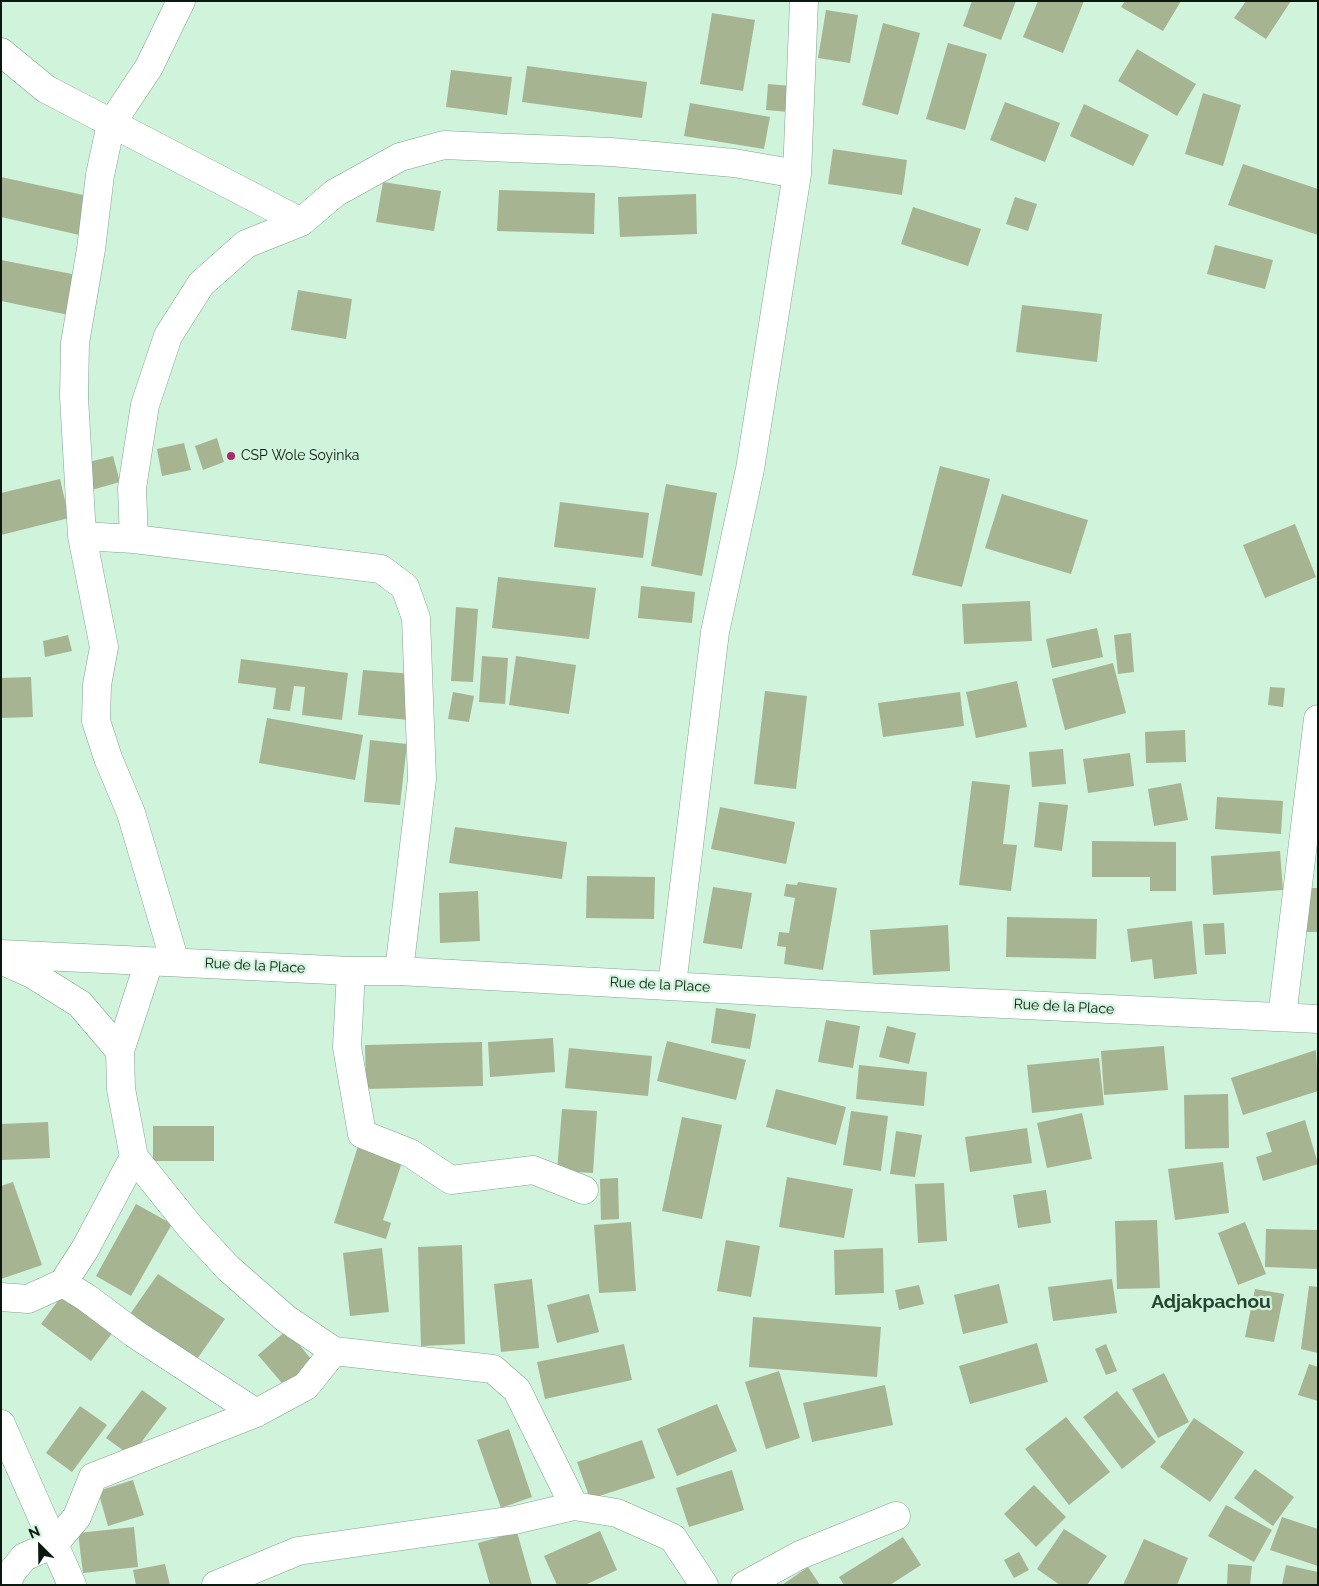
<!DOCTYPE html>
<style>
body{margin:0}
#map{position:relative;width:1319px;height:1586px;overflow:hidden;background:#cff3db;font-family:Raleway,sans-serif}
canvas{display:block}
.frame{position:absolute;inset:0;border:2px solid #0b1810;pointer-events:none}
.north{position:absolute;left:15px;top:1521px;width:50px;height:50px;-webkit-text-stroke:4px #cff3db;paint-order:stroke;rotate:337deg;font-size:14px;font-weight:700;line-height:20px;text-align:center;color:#0b1810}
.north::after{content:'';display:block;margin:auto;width:18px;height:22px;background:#0b1810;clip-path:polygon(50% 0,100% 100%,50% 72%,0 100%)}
</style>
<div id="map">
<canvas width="1319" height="1586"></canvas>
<div class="frame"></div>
<div class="north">N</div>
</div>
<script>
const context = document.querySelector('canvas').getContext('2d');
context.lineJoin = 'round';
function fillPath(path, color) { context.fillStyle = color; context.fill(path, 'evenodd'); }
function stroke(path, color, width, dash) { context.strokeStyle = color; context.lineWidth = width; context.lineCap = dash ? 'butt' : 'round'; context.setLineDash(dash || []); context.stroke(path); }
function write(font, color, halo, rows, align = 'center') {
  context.font = font + ' Raleway,sans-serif'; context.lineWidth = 4.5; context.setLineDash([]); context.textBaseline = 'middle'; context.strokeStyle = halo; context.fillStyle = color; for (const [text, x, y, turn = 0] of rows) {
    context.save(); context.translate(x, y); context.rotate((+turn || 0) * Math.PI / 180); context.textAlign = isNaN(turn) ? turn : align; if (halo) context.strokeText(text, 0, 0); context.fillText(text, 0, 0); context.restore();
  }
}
fillPath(new Path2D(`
 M 972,1 L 1016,1 L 1001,40 L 963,26 Z
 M 1038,1 L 1084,1 L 1063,53 L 1023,37 Z
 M 1125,1 L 1181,1 L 1163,31 L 1121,7 Z
 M 1246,1 L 1291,1 L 1266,39 L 1234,18 Z
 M 826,10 L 858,15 L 850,63 L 818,58 Z
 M 712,13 L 755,20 L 743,91 L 700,84 Z
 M 883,23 L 920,33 L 898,115 L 862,105 Z
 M 948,43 L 987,54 L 965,130 L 926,119 Z
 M 1137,49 L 1196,84 L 1177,116 L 1118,81 Z
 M 527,66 L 647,82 L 642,118 L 522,102 Z
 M 451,70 L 512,77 L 507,115 L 446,107 Z
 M 768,84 L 791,86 L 790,112 L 766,110 Z
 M 1203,93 L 1241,105 L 1223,166 L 1185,154 Z
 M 1005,102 L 1060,123 L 1045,162 L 990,140 Z
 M 690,103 L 770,117 L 764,149 L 684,136 Z
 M 1084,104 L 1149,135 L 1133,166 L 1070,136 Z
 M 833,149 L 907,160 L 902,195 L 828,184 Z
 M 1243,164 L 1318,189 L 1318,235 L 1228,205 Z
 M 1,177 L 97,198 L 88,237 L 1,217 Z
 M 383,182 L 441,191 L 434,231 L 376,222 Z
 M 499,190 L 595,193 L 594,234 L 497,231 Z
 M 696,194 L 697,234 L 620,237 L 618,197 Z
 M 1015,197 L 1037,204 L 1028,231 L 1006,224 Z
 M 913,207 L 981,229 L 968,266 L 901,244 Z
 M 1215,245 L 1273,260 L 1265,289 L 1207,274 Z
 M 1,260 L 77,275 L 69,315 L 1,301 Z
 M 298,290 L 352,299 L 346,339 L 291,330 Z
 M 1022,305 L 1102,314 L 1097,362 L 1016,352 Z
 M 217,438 L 224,462 L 203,470 L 195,446 Z
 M 184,443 L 191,470 L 162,476 L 157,449 Z
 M 113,456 L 120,482 L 88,491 L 81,464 Z
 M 940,466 L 990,479 L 962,587 L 912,575 Z
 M 60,479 L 69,518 L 1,535 L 1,493 Z
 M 666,484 L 717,493 L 702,576 L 651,566 Z
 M 1002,494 L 1088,520 L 1071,574 L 985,548 Z
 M 560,502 L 649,513 L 643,558 L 554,547 Z
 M 1295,524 L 1316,577 L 1265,598 L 1243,545 Z
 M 498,577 L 596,588 L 589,639 L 492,628 Z
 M 641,586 L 695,592 L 692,623 L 638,618 Z
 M 1030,601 L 1032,641 L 964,644 L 962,604 Z
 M 456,607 L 478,609 L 473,682 L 451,681 Z
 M 1097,628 L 1103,657 L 1052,668 L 1046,639 Z
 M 1131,633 L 1134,672 L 1118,674 L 1114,635 Z
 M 68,635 L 72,651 L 45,657 L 43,641 Z
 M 482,656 L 508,658 L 505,704 L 479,702 Z
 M 516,656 L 576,665 L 569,714 L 509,705 Z
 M 241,659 L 348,673 L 342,720 L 302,715 L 305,687 L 294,686 L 290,711 L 273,709 L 276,688 L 238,683 Z
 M 1113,663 L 1126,713 L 1065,730 L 1052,679 Z
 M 363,670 L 413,674 L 409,720 L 358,715 Z
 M 31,677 L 33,717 L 1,718 L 1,678 Z
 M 1017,681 L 1027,727 L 976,738 L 966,692 Z
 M 1270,687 L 1285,688 L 1283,707 L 1268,705 Z
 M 765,691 L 807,696 L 796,789 L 754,784 Z
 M 453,692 L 474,696 L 469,722 L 448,719 Z
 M 960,692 L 964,726 L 883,737 L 878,703 Z
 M 267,718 L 363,735 L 355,780 L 259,763 Z
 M 1185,730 L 1186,762 L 1146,763 L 1145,732 Z
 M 370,740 L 407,744 L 400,805 L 364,802 Z
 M 1063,749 L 1066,784 L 1032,787 L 1029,752 Z
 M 1130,753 L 1134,786 L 1088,793 L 1083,759 Z
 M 972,781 L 1010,785 L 1003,844 L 1017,845 L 1011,891 L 959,885 Z
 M 1181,783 L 1188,820 L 1154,826 L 1148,789 Z
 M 1217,797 L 1283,801 L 1281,834 L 1215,829 Z
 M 1039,802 L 1068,805 L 1062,851 L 1034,847 Z
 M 720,807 L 795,822 L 786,864 L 711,849 Z
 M 455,827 L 567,842 L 562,879 L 449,863 Z
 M 1092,841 L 1176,842 L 1176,891 L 1150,891 L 1150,877 L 1092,877 Z
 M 1280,851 L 1283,890 L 1213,895 L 1211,856 Z
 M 587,876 L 655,877 L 654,919 L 586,918 Z
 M 798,882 L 837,888 L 823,970 L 784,964 L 786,947 L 777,946 L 779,932 L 789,933 L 795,898 L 784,896 L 786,884 L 797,885 Z
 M 713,887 L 752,893 L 742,949 L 703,943 Z
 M 1304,888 L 1318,888 L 1318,932 L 1304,932 Z
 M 478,891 L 480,941 L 440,943 L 439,893 Z
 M 1007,917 L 1097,919 L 1096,959 L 1006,957 Z
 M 1192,921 L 1197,974 L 1154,979 L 1152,959 L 1131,962 L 1127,929 Z
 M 1224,923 L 1226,954 L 1205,955 L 1203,924 Z
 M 948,925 L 950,971 L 873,975 L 870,930 Z
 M 716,1008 L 756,1014 L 750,1049 L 711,1043 Z
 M 826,1020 L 860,1026 L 853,1068 L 818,1062 Z
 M 887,1026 L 916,1033 L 909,1064 L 879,1057 Z
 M 553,1038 L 555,1072 L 490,1077 L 488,1042 Z
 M 667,1041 L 746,1060 L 736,1100 L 657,1081 Z
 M 482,1042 L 483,1086 L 366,1089 L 365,1045 Z
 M 1164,1046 L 1168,1090 L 1104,1095 L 1101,1051 Z
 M 569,1048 L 652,1056 L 648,1096 L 565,1088 Z
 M 1316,1050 L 1318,1091 L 1243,1115 L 1231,1078 Z
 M 1099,1058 L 1104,1105 L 1032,1113 L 1027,1065 Z
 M 859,1065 L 927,1072 L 924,1106 L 856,1099 Z
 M 776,1089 L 846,1107 L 836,1145 L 766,1127 Z
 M 1228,1094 L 1229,1148 L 1185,1149 L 1184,1095 Z
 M 562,1109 L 597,1111 L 593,1173 L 557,1171 Z
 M 851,1111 L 888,1116 L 881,1171 L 843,1165 Z
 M 1082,1113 L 1092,1159 L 1047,1168 L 1037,1123 Z
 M 682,1117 L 722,1125 L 702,1219 L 662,1211 Z
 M 1305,1120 L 1318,1164 L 1263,1181 L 1256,1157 L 1272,1152 L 1266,1133 Z
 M 48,1122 L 50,1158 L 1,1160 L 1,1124 Z
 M 153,1126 L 214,1126 L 214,1161 L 153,1161 Z
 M 1027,1128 L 1032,1163 L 970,1172 L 965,1137 Z
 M 896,1131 L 922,1135 L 915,1177 L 890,1174 Z
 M 358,1146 L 403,1159 L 383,1220 L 391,1223 L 386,1239 L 334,1223 Z
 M 1223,1162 L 1229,1213 L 1175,1220 L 1168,1169 Z
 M 787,1177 L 853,1189 L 844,1238 L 779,1227 Z
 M 618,1178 L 619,1219 L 601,1220 L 600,1179 Z
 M 13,1182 L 42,1265 L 1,1279 L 1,1186 Z
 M 944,1183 L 947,1241 L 918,1243 L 915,1184 Z
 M 1046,1190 L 1051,1223 L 1018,1228 L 1013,1195 Z
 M 136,1204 L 172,1224 L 131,1296 L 96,1276 Z
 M 1157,1220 L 1160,1288 L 1117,1289 L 1115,1221 Z
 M 631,1222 L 636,1291 L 599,1293 L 594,1225 Z
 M 1245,1222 L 1266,1274 L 1238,1285 L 1218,1233 Z
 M 1266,1229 L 1318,1230 L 1318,1269 L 1265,1267 Z
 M 726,1240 L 760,1246 L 751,1297 L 717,1291 Z
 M 462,1245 L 465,1344 L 421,1346 L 418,1247 Z
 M 382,1248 L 389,1312 L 350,1316 L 343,1253 Z
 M 883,1248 L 884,1293 L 835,1295 L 834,1250 Z
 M 158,1274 L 225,1319 L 195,1362 L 128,1317 Z
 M 532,1279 L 539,1348 L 501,1352 L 494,1284 Z
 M 1112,1279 L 1117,1313 L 1053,1321 L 1048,1287 Z
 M 999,1284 L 1008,1323 L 963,1334 L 954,1295 Z
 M 919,1285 L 924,1304 L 899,1310 L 895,1290 Z
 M 1309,1286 L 1318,1287 L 1318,1353 L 1301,1349 Z
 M 1255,1289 L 1284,1294 L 1274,1342 L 1245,1337 Z
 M 63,1294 L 113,1332 L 91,1361 L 41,1324 Z
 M 589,1294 L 599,1332 L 557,1343 L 547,1305 Z
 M 753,1317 L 881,1327 L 877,1377 L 749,1367 Z
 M 287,1330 L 316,1365 L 287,1389 L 258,1355 Z
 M 1037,1343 L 1048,1382 L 970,1404 L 959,1366 Z
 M 624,1344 L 632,1380 L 545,1399 L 537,1362 Z
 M 1106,1344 L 1117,1371 L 1106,1375 L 1095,1349 Z
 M 1309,1364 L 1318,1367 L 1318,1401 L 1298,1395 Z
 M 779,1371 L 800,1438 L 766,1449 L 745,1382 Z
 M 1164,1373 L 1189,1422 L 1158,1438 L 1132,1389 Z
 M 885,1385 L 893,1425 L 812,1442 L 803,1403 Z
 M 142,1390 L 167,1408 L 131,1456 L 106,1438 Z
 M 1117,1391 L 1156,1442 L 1122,1469 L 1083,1417 Z
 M 717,1404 L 737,1451 L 677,1476 L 657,1429 Z
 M 80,1406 L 107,1425 L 72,1472 L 46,1453 Z
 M 1066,1417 L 1110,1472 L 1069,1505 L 1025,1449 Z
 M 1194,1418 L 1244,1452 L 1210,1502 L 1160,1467 Z
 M 509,1429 L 532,1497 L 501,1508 L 477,1440 Z
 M 642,1440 L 655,1478 L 590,1499 L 577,1462 Z
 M 1255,1469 L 1294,1497 L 1273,1526 L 1234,1498 Z
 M 732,1470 L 744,1510 L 689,1527 L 676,1488 Z
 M 133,1480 L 144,1515 L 108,1526 L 98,1491 Z
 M 1034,1485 L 1066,1517 L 1036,1547 L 1004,1514 Z
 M 1226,1505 L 1272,1530 L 1254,1562 L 1208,1536 Z
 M 1282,1517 L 1318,1529 L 1318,1566 L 1270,1550 Z
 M 134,1527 L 138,1567 L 83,1573 L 78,1533 Z
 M 1064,1529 L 1107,1556 L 1087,1585 L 1060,1585 L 1037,1569 Z
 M 600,1531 L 617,1570 L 585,1585 L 557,1585 L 544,1556 Z
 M 517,1532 L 532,1585 L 490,1585 L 478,1543 Z
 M 903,1537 L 921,1565 L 890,1585 L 844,1585 L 839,1577 Z
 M 1144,1539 L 1188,1558 L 1177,1585 L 1123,1585 Z
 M 1019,1552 L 1029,1570 L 1014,1578 L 1004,1560 Z
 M 165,1564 L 170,1585 L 136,1585 L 133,1570 Z
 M 1228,1564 L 1252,1566 L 1250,1585 L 1227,1585 Z
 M 1286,1565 L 1318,1572 L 1318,1585 L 1282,1585 Z
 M 808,1567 L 820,1585 L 782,1585 Z`), '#a7b492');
const minor = new Path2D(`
 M 1,52 L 46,89 L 301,222
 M 82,536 L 134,539 L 381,569 L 405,587 L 416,618 L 422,779 L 399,971
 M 134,539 L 132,488 L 145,405 L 168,336 L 201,284 L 246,244 L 301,222 L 335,193 L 400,157 L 444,145 L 512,148 L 611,152 L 734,163 L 797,174
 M 1,954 L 351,971 L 399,971 L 920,1000 L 1318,1019
 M 1,960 L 32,974 L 80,1004 L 120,1051
 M 149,962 L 120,1051 L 121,1089 L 134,1157 L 191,1228 L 228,1268 L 285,1318 L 334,1351 L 493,1369 L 517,1390 L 574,1506 L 617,1513 L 673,1538 L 704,1585
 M 175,962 L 131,813 L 108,758 L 96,721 L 97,685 L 104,647 L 82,536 L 74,397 L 75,343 L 91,249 L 100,175 L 111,124 L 149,67 L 181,1
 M 351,971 L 347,1047 L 362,1134 L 410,1153 L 451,1180 L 533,1170 L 584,1190
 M 672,985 L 715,632 L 750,469 L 797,174 L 804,1
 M 1282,1017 L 1318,719
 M 63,1283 L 85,1249 L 134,1157
 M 1,1297 L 28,1299 L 63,1283 L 87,1298 L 135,1334 L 256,1413
 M 1,1424 L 72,1585
 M 6,1585 L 12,1572 L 24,1557 L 54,1544 L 77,1517 L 93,1477 L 256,1413 L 306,1386 L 334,1351
 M 216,1585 L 298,1551 L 515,1520 L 574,1506
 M 745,1585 L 800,1555 L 896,1516`);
stroke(minor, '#82a38e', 29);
stroke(minor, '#fff', 28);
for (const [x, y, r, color] of [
 [231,456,5,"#b0286b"]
]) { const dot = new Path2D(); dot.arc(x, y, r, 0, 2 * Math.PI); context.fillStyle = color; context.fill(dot); stroke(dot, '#cff3db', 2); }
write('14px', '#0b1810', '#cff3db', [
 ["CSP Wole Soyinka",241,456]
], 'left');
write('14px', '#0b1810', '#cff3db', [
 ["Rue de la Place",255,966,3],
 ["Rue de la Place",660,985,3],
 ["Rue de la Place",1064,1007,3]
]);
write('bold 19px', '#244331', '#cff3db', [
 ["Adjakpachou",1211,1302]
]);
</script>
